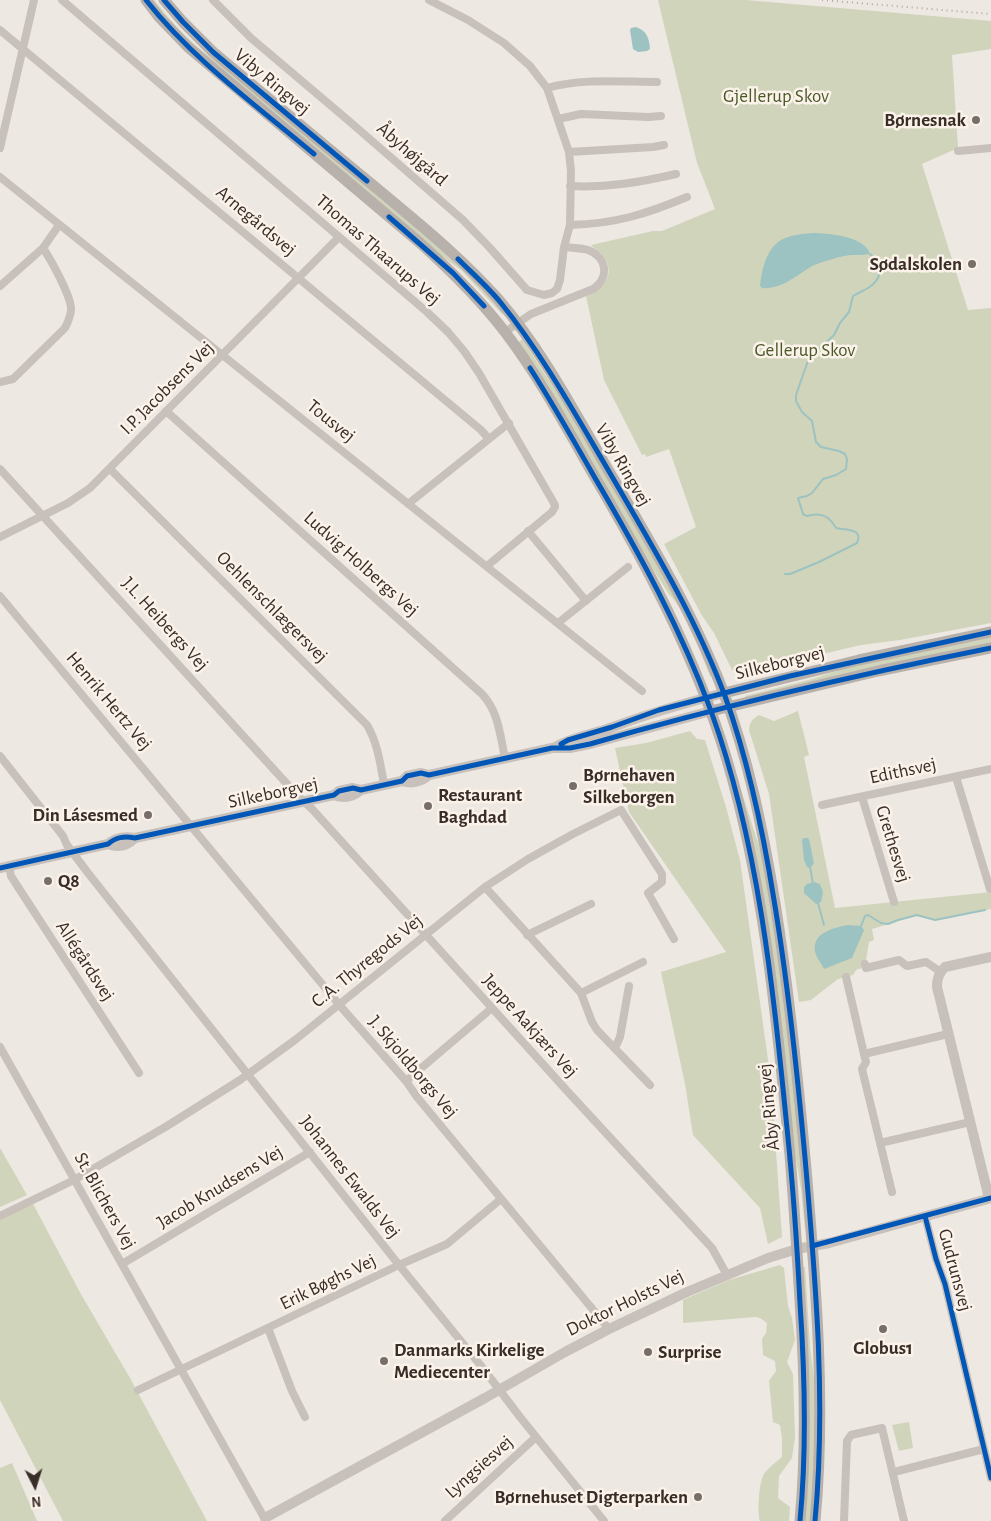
<!DOCTYPE html>
<meta charset="utf-8">
<style>
body{margin:0}
#map{position:relative;width:991px;height:1521px;overflow:hidden;background:#eee8e2;font-family:"Alegreya Sans",sans-serif}
canvas{display:block}
.north{position:absolute;left:10px;top:1461px;width:50px;height:50px;-webkit-text-stroke:4px #fbf2e9;paint-order:stroke;rotate:175deg;font-size:14px;font-weight:700;line-height:20px;text-align:center;color:#392d28}
.north::after{content:'';display:block;margin:auto;width:18px;height:22px;background:#392d28;clip-path:polygon(50% 0,100% 100%,50% 72%,0 100%)}
</style>
<div id="map">
<canvas width="991" height="1521"></canvas>
<div class="north">N</div>
</div>
<script>
const context = document.querySelector('canvas').getContext('2d');
context.lineJoin = 'round';
function fillPath(path, color) { context.fillStyle = color; context.fill(path, 'evenodd'); }
function stroke(path, color, width, dash) { context.strokeStyle = color; context.lineWidth = width; context.lineCap = dash ? 'butt' : 'round'; context.setLineDash(dash || []); context.stroke(path); }
function write(font, color, halo, rows, align = 'center') {
  context.font = font + ' "Alegreya Sans",sans-serif'; context.lineWidth = 5; context.setLineDash([]); context.textBaseline = 'middle'; context.strokeStyle = halo; context.fillStyle = color; for (const [text, x, y, turn = 0] of rows) {
    context.save(); context.translate(x, y); context.rotate((+turn || 0) * Math.PI / 180); context.textAlign = isNaN(turn) ? turn : align; if (halo) context.strokeText(text, 0, 0); context.fillText(text, 0, 0); context.restore();
  }
}
fillPath(new Path2D(`
 M 152,0 L 154,0 C 175,26 196,49 224,67 L 430,239 L 474,281 L 502,312 L 503,315 L 462,271 L 434,250 L 207,58 L 176,29 Z
 M 658,0 L 746,0 L 991,21 L 991,49 L 952,55 L 958,148 L 922,164 L 968,310 L 991,308 L 991,623 L 900,640 L 861,645 L 741,673 L 732,670 L 714,633 L 701,614 L 664,544 L 696,527 L 669,449 L 646,457 L 645,454 L 642,455 L 604,380 L 586,296 C 603,290 617,273 603,256 C 600,251 594,249 591,245 L 653,231 L 662,231 L 715,209 L 697,163 Z
 M 522,339 L 558,394 L 663,574 L 696,639 L 712,676 L 710,676 C 699,649 689,615 668,593 L 641,550 L 566,418 L 518,343 Z
 M 991,637 L 991,643 L 745,698 L 745,696 L 812,679 L 846,668 Z
 M 798,711 L 809,755 L 804,757 L 835,908 L 991,892 L 991,909 L 935,920 L 916,916 L 872,929 L 874,940 L 869,942 L 865,967 L 856,970 L 853,975 L 838,979 L 811,1000 L 799,1002 L 769,794 L 749,730 C 750,722 752,719 759,715 L 774,721 Z
 M 722,727 L 726,739 L 740,787 L 763,858 L 780,973 L 793,1089 L 806,1229 L 805,1229 L 801,1189 L 796,1158 L 781,1029 Z
 M 690,731 L 697,739 L 705,740 L 726,807 L 740,860 L 771,1081 L 782,1237 L 768,1244 L 760,1208 L 693,1135 L 685,1084 L 661,972 L 726,952 L 629,812 L 615,748 L 646,743 Z
 M 0,1148 L 27,1195 L 0,1207 Z
 M 32,1202 L 82,1296 L 130,1378 L 207,1521 L 63,1521 L 0,1400 L 0,1216 Z
 M 780,1265 L 784,1268 L 788,1306 L 792,1318 L 795,1340 L 787,1362 L 793,1374 L 795,1437 L 792,1458 L 779,1476 L 778,1498 L 790,1507 L 789,1521 L 760,1521 C 757,1511 759,1482 764,1474 C 768,1468 776,1462 782,1457 L 782,1438 L 780,1425 L 773,1422 L 769,1381 L 776,1371 L 775,1361 L 763,1355 L 762,1339 L 766,1333 L 767,1323 L 760,1318 L 755,1317 L 683,1323 L 683,1300 L 729,1280 Z
 M 803,1267 L 805,1267 L 810,1347 L 816,1395 L 816,1423 L 811,1521 L 805,1521 C 814,1436 808,1352 803,1267 Z
 M 909,1422 L 913,1448 L 899,1451 L 892,1425 Z
 M 12,1463 L 37,1521 L 0,1521 L 0,1468 Z`), '#d0d4bb');
fillPath(new Path2D(`
 M 636,27 C 647,31 649,38 650,49 L 647,51 L 638,52 L 633,49 L 630,30 L 631,28 Z
 M 812,233 C 828,233 865,236 870,254 C 864,255 857,255 851,255 C 841,256 821,262 812,266 C 797,275 781,290 762,288 L 760,286 C 762,270 766,249 781,240 C 790,235 802,234 812,233 Z
 M 804,838 L 808,838 C 811,843 812,856 814,863 L 810,868 L 807,867 L 804,860 L 802,840 Z
 M 814,882 L 820,884 L 823,892 L 821,902 L 816,904 L 804,893 L 804,887 L 807,884 Z
 M 848,925 L 861,926 L 864,930 L 852,958 L 824,969 C 822,964 818,960 816,955 C 809,934 832,928 848,925 Z`), '#9cc3c1');
stroke(new Path2D(`
 M 785,574 L 790,574 L 819,562 L 857,543 C 864,528 845,530 836,528 C 830,518 824,513 812,515 C 805,516 809,517 803,514 L 798,498 L 807,496 L 812,493 L 823,479 L 836,475 L 846,469 L 847,459 L 845,454 L 839,451 L 821,447 L 816,442 L 812,421 L 802,412 L 796,401 L 796,395 L 809,358 L 834,335 L 840,323 L 849,312 L 853,296 C 858,293 863,291 868,288 C 883,279 883,264 870,254
 M 810,866 L 813,884
 M 818,903 L 824,925
 M 861,926 L 865,916 L 868,915 L 881,923 L 888,924 L 898,920 L 917,915 L 935,920 L 985,910`), '#9cc3c1', 2);
stroke(new Path2D(`
 M 62,0 L 427,312 L 448,332 L 464,351 L 479,373 L 555,505 L 555,507 L 552,512 L 487,566
 M 213,0 L 251,38 L 349,121 L 463,220 L 490,248 L 527,290 L 544,295 L 552,293 L 557,289 L 560,280 L 564,247 L 570,225 L 571,171 L 569,152 L 547,88 L 530,66 L 504,43 L 468,20 L 429,0
 M 0,30 L 481,430 L 489,439
 M 547,88 C 582,78 621,82 657,82
 M 558,119 L 581,114 L 648,117 L 661,116
 M 0,148 L 34,0
 M 958,151 L 991,148
 M 569,152 L 653,147 L 664,145
 M 0,177 L 642,691
 M 570,186 C 607,188 641,182 676,174
 M 570,225 C 615,224 646,214 687,197
 M 0,286 L 43,248 L 59,225
 M 505,332 L 531,314 L 593,289 C 610,278 607,257 588,250 C 581,248 572,248 564,247
 M 0,382 L 13,379 L 65,328 C 68,322 71,316 71,309 C 71,296 51,260 43,248
 M 166,411 L 482,694 C 499,712 500,736 505,758
 M 0,469 L 298,796 L 313,810 L 569,1093 L 712,1248 L 727,1275
 M 110,469 L 367,725 C 378,744 380,763 384,784
 M 408,504 L 509,423
 M 528,531 L 586,601
 M 0,537 L 68,503 L 90,488 L 339,237
 M 0,596 L 342,1008 L 406,1081 L 417,1097 L 609,1329
 M 558,623 L 628,567
 M 0,756 L 63,836 L 67,845 L 88,873 L 399,1265 L 482,1367 L 520,1417 L 604,1521
 M 956,777 L 990,889
 M 862,797 L 894,902
 M 822,805 L 991,769
 M 9,866 L 11,876 L 18,887 L 139,1073
 M 485,887 L 581,993 L 592,1022 L 597,1030 L 650,1085
 M 527,935 L 591,904
 M 865,964 L 866,968 L 899,960 L 907,966 L 926,962 L 941,972
 M 846,977 L 864,1054 L 948,1034
 M 581,993 L 643,962
 M 0,1047 L 266,1521
 M 615,1048 L 620,1037 L 629,986
 M 864,1054 L 866,1062 L 862,1069 L 892,1192
 M 406,1081 L 492,1008
 M 880,1143 L 970,1122
 M 0,1216 L 74,1180 L 167,1126 L 240,1080 L 295,1040 L 485,887 L 528,859 L 573,834 L 621,810 L 662,874 L 662,882 L 648,893 L 674,939
 M 925,1216 L 936,1259 L 945,1284 L 991,1478
 M 122,1264 L 310,1152
 M 268,1328 L 292,1391 L 305,1417
 M 138,1390 L 399,1265 L 447,1244 L 501,1199
 M 894,1472 L 984,1449
 M 445,1521 L 536,1437
 M 844,1521 L 847,1441 L 851,1435 L 882,1428 L 904,1521`), '#c8c0ba', 8);
stroke(new Path2D(`
 M 555,747 C 573,737 594,734 613,727 C 650,713 685,703 724,693
 M 402,781 C 412,784 421,782 429,775
 M 334,795 C 344,799 353,797 361,790
 M 108,844 C 118,848 127,846 135,838
 M 0,868 L 108,844 C 116,837 124,836 135,838 L 334,795 L 339,791 L 353,788 L 361,790 L 402,781 L 407,776 L 421,773 L 429,775 L 552,748 L 570,748 L 590,744 L 711,711
 M 989,1198 L 937,987 C 937,978 939,973 945,967 L 991,957
 M 265,1518 L 485,1398 L 565,1352 L 609,1329 L 687,1292 L 768,1258 L 797,1249 L 829,1243 L 991,1198`), '#c8c0ba', 10);
stroke(new Path2D(`
 M 146,0 L 159,17 L 188,47 L 419,242 C 450,270 480,299 505,332 C 537,374 563,421 589,467 C 644,560 696,656 727,760 C 765,888 777,1023 790,1155 C 794,1204 797,1252 800,1300 C 805,1375 807,1447 800,1521
 M 164,0 L 183,22 L 213,52 C 267,97 320,142 374,186 C 417,222 461,257 498,299 C 542,350 574,411 607,468 C 650,541 693,613 723,691 C 749,760 763,831 775,903 C 789,991 798,1080 806,1169 C 816,1286 826,1404 815,1521
 M 724,693 L 859,660 L 991,632
 M 711,711 L 878,671 L 991,648`), '#b8b0ab', 11);
stroke(new Path2D(`
 M 822,0 L 991,14`), '#afa9a5', 2, [1, 4]);
stroke(new Path2D(`
 M 146,0 C 192,59 257,106 314,154
 M 164,0 L 183,22 L 213,52 L 367,181
 M 389,217 L 453,273 L 484,306
 M 458,259 C 473,274 488,287 501,303 C 542,354 574,412 607,468 C 650,542 695,616 725,696 C 749,763 763,831 774,900 C 789,989 798,1079 806,1169 C 816,1286 826,1404 815,1521
 M 530,368 C 553,404 574,441 595,478 C 639,553 681,629 711,711 C 759,844 773,988 787,1128 C 793,1186 797,1244 800,1303 C 805,1376 807,1448 800,1521
 M 561,744 L 568,740 L 612,727 L 659,710 L 790,676 L 991,632
 M 0,868 L 108,844 C 116,837 124,836 135,838 L 334,795 L 339,791 L 353,788 L 361,790 L 402,781 L 407,776 L 421,773 L 429,775 L 552,748 L 570,748 L 590,744 C 722,706 856,675 991,648
 M 925,1216 L 936,1259 L 945,1284 L 991,1478
 M 812,1246 L 991,1198`), '#0057b8', 5);
for (const [x, y, r, color] of [
 [976,120,5,"#786e69"],
 [972,264,5,"#786e69"],
 [573,786,5,"#786e69"],
 [428,806,5,"#786e69"],
 [148,815,5,"#786e69"],
 [48,881,5,"#786e69"],
 [883,1329,5,"#786e69"],
 [648,1352,5,"#786e69"],
 [384,1361,5,"#786e69"],
 [698,1497,5,"#786e69"]
]) { const dot = new Path2D(); dot.arc(x, y, r, 0, 2 * Math.PI); context.fillStyle = color; context.fill(dot); stroke(dot, '#fbf2e9', 2); }
write('19px', '#392d28', '#fbf2e9', [
 ["Viby Ringvej",272,82,40],
 ["Åbyhøjgård",412,154,41],
 ["Arnegårdsvej",256,221,40],
 ["Thomas Thaarups Vej",378,250,41],
 ["I.P. Jacobsens Vej",167,388,-45],
 ["Tousvej",331,421,39],
 ["Viby Ringvej",623,465,60],
 ["Ludvig Holbergs Vej",361,564,42],
 ["Oehlenschlægersvej",272,607,45],
 ["J.L. Heibergs Vej",165,624,48],
 ["Silkeborgvej",780,663,-14],
 ["Henrik Hertz Vej",109,701,50],
 ["Edithsvej",903,771,-12],
 ["Silkeborgvej",273,793,-12],
 ["Grethesvej",893,844,73],
 ["Allégårdsvej",85,961,57],
 ["C.A. Thyregods Vej",367,961,-39],
 ["Jeppe Aakjærs Vej",530,1026,48],
 ["J. Skjoldborgs Vej",413,1067,50],
 ["Åby Ringvej",769,1107,-96],
 ["Johannes Ewalds Vej",350,1177,52],
 ["Jacob Knudsens Vej",220,1187,-31],
 ["St. Blichers Vej",105,1201,61],
 ["Gudrunsvej",955,1270,75],
 ["Erik Bøghs Vej",328,1282,-26],
 ["Doktor Holsts Vej",625,1303,-26],
 ["Lyngsiesvej",479,1467,-42]
]);
write('19px', '#4a592a', '#fbf2e9', [
 ["Gjellerup Skov",776,96],
 ["Gellerup Skov",805,350]
]);
write('bold 19px', '#392d28', '#fbf2e9', [
 ["Børnesnak",966,120,"right"],
 ["Sødalskolen",962,264,"right"],
 ["Børnehaven",583,775],
 ["Silkeborgen",583,797],
 ["Restaurant",438,795],
 ["Baghdad",438,817],
 ["Din Lásesmed",138,815,"right"],
 ["Q8",58,881],
 ["Globus1",883,1348,"center"],
 ["Danmarks Kirkelige",394,1350],
 ["Mediecenter",394,1372],
 ["Surprise",658,1352],
 ["Børnehuset Digterparken",688,1497,"right"]
], 'left');
</script>
